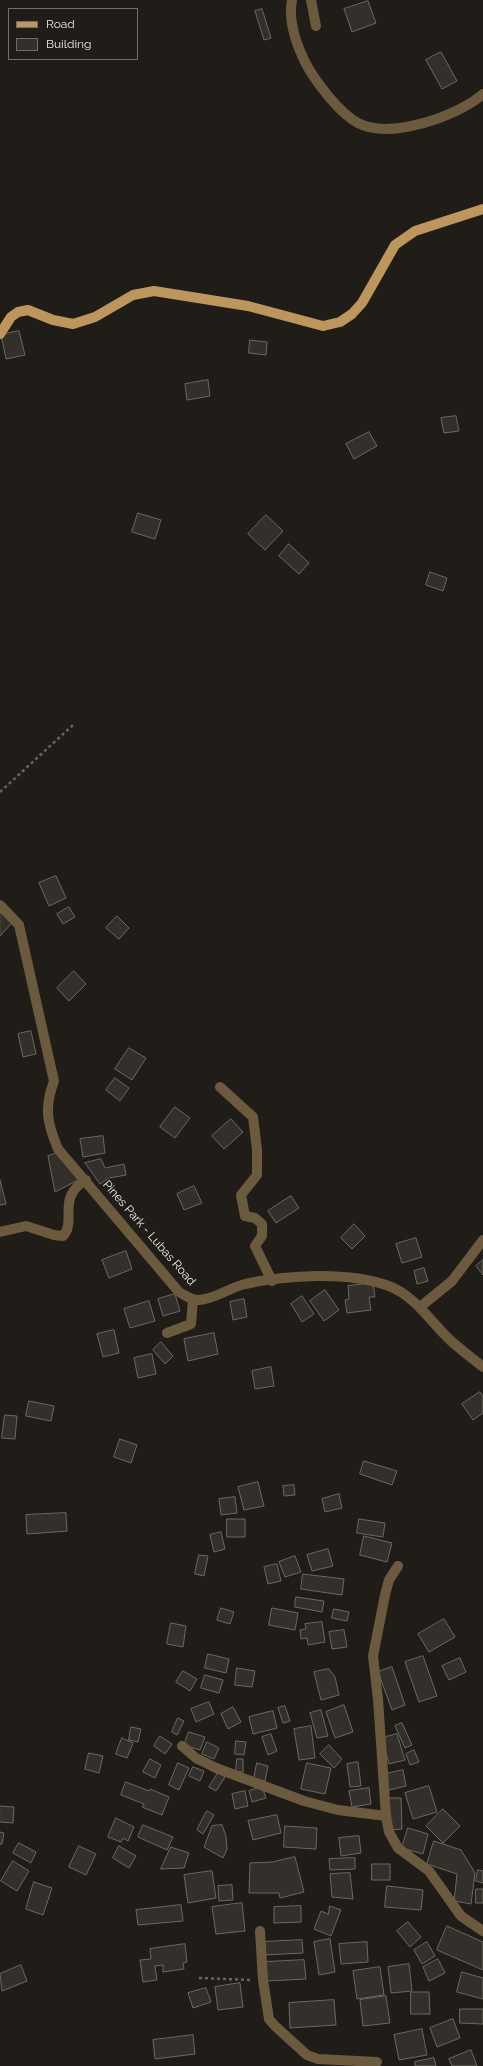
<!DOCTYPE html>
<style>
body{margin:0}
#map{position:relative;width:483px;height:2066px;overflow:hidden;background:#201d19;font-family:Raleway,sans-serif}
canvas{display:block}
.legend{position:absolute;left:8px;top:8px;width:130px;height:52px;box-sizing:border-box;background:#201d19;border:1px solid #716f6b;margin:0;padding:5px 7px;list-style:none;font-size:12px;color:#ebe9e6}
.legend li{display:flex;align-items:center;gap:8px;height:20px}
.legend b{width:20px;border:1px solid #716f6b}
</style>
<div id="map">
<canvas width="483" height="2066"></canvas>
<ul class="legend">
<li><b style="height:5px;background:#bc965c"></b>Road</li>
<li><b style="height:11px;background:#33302b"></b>Building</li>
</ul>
</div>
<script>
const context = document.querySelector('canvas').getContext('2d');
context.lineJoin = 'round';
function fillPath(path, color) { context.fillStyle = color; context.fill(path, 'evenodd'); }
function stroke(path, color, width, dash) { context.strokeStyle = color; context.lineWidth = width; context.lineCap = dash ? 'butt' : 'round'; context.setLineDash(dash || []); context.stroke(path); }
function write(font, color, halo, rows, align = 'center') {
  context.font = font + ' Raleway,sans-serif'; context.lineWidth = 3; context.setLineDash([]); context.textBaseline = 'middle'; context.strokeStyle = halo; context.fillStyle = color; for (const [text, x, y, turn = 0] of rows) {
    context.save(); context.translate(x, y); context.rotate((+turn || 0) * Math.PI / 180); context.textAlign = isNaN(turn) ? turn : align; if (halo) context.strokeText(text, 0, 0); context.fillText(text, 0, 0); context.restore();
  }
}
const building = new Path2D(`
 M 368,1 L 376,23 L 352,32 L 344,9 Z
 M 262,9 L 271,38 L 264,40 L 255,11 Z
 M 441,52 L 457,81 L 442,89 L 426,60 Z
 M 19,331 L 25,355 L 6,359 L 1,335 Z
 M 250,340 L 267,342 L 266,355 L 249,353 Z
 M 208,380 L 210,396 L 187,400 L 185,384 Z
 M 456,416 L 459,431 L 444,433 L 441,418 Z
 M 369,432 L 377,446 L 354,459 L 346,444 Z
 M 138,513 L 161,520 L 155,539 L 132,532 Z
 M 266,515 L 283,531 L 265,550 L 248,534 Z
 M 289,544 L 309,563 L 299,574 L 279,556 Z
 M 430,572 L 447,578 L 443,591 L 426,585 Z
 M 56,876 L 66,898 L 49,906 L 39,883 Z
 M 69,907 L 75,917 L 63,924 L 57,914 Z
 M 0,912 L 12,923 L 0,936 Z
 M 117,916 L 129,928 L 119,939 L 106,928 Z
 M 74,971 L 86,984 L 69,1001 L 57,988 Z
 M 31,1031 L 36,1054 L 23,1057 L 18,1034 Z
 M 129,1048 L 146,1058 L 132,1080 L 115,1069 Z
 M 115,1078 L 129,1088 L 120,1101 L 106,1090 Z
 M 175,1107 L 190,1118 L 175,1138 L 160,1127 Z
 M 231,1119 L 243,1132 L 224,1149 L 212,1136 Z
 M 103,1136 L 105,1153 L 83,1157 L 80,1139 Z
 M 57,1153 L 82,1178 L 55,1192 L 48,1156 Z
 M 101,1159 L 105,1168 L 124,1164 L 126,1175 L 109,1178 L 100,1184 L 85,1163 Z
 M 0,1180 L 6,1204 L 0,1205 Z
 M 194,1186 L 202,1203 L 184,1210 L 177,1194 Z
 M 291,1196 L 299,1208 L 276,1223 L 268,1211 Z
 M 354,1224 L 365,1236 L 352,1249 L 341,1238 Z
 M 416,1238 L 422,1257 L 402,1263 L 396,1244 Z
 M 126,1251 L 132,1269 L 109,1278 L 102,1260 Z
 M 483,1260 L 483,1275 L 476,1266 Z
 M 424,1268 L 428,1281 L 417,1284 L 414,1271 Z
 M 373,1283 L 375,1297 L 369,1297 L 371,1310 L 347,1313 L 345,1300 L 349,1299 L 348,1286 Z
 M 325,1290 L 339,1310 L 324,1321 L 310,1301 Z
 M 175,1294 L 180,1311 L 163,1316 L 158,1299 Z
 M 302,1296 L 314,1314 L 302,1322 L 291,1304 Z
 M 244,1299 L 247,1317 L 233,1320 L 230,1302 Z
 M 149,1301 L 155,1321 L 130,1328 L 124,1309 Z
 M 114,1330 L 119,1353 L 103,1357 L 97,1334 Z
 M 214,1333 L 218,1354 L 188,1361 L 184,1339 Z
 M 161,1342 L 173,1356 L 165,1364 L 153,1350 Z
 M 152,1354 L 156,1374 L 138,1378 L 134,1358 Z
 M 271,1367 L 274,1386 L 255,1389 L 252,1371 Z
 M 480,1392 L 483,1396 L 483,1413 L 473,1420 L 462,1404 Z
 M 29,1401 L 54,1406 L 51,1421 L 26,1416 Z
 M 5,1415 L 17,1416 L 15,1439 L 2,1438 Z
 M 120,1439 L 137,1445 L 131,1463 L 114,1457 Z
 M 364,1461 L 397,1471 L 392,1485 L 360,1474 Z
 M 258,1482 L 264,1506 L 244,1510 L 238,1487 Z
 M 294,1485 L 295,1495 L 284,1496 L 283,1486 Z
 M 339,1494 L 342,1508 L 325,1512 L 322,1499 Z
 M 235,1497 L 237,1513 L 221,1515 L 219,1499 Z
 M 66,1513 L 67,1531 L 27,1534 L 26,1515 Z
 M 227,1519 L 245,1519 L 245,1537 L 227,1537 Z
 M 359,1519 L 385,1523 L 383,1537 L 357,1533 Z
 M 221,1532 L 225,1549 L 214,1552 L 210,1535 Z
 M 364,1536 L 392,1543 L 387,1562 L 360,1555 Z
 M 328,1549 L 333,1566 L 312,1571 L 307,1555 Z
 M 199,1555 L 208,1556 L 204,1576 L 195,1574 Z
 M 295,1556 L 301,1572 L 285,1577 L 279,1562 Z
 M 277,1564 L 281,1581 L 268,1584 L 264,1567 Z
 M 303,1574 L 344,1579 L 342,1595 L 301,1589 Z
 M 296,1597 L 324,1601 L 322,1612 L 295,1607 Z
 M 221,1608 L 234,1612 L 230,1624 L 217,1620 Z
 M 272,1608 L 298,1613 L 295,1630 L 269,1625 Z
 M 334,1609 L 349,1612 L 347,1621 L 332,1618 Z
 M 444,1619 L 455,1637 L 429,1652 L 418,1634 Z
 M 322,1622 L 325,1642 L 308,1645 L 307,1638 L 301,1639 L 300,1630 L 306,1629 L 305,1624 Z
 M 171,1623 L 186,1626 L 183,1647 L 167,1644 Z
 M 344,1630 L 347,1647 L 332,1649 L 329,1632 Z
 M 208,1654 L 229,1659 L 226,1673 L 205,1668 Z
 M 423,1656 L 437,1696 L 419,1702 L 405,1662 Z
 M 460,1658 L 466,1672 L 449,1680 L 442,1666 Z
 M 392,1667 L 405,1705 L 392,1710 L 378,1672 Z
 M 237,1668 L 255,1671 L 252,1687 L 235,1685 Z
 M 329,1669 L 335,1677 L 339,1695 L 321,1700 L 314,1672 Z
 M 183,1671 L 197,1679 L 190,1691 L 176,1682 Z
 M 205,1675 L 223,1680 L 219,1693 L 201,1688 Z
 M 209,1702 L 214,1714 L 196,1722 L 191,1709 Z
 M 344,1705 L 353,1732 L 335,1738 L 326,1712 Z
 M 285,1706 L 290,1721 L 283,1723 L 278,1708 Z
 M 233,1707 L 241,1722 L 228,1729 L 221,1714 Z
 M 321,1710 L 328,1736 L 317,1738 L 310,1713 Z
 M 273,1711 L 277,1728 L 253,1734 L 249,1717 Z
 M 178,1718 L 184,1721 L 177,1735 L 172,1732 Z
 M 402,1723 L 412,1745 L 405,1748 L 395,1726 Z
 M 311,1726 L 315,1758 L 299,1760 L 294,1729 Z
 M 131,1727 L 141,1729 L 138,1742 L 129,1740 Z
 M 189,1732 L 205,1737 L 200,1750 L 184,1745 Z
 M 271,1734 L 277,1751 L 268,1755 L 262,1737 Z
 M 397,1734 L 405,1760 L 389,1764 L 382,1738 Z
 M 160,1736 L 172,1744 L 165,1754 L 154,1746 Z
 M 122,1738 L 133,1743 L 127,1758 L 116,1754 Z
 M 236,1741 L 246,1742 L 244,1755 L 235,1754 Z
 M 207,1742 L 219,1748 L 214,1759 L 202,1754 Z
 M 329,1745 L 342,1759 L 334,1768 L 320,1754 Z
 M 414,1750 L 419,1762 L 410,1765 L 406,1754 Z
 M 89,1753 L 103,1756 L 99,1773 L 85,1769 Z
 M 150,1759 L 161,1765 L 155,1778 L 143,1772 Z
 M 237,1759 L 243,1759 L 243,1772 L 236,1772 Z
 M 358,1762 L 361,1786 L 350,1787 L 347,1764 Z
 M 178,1763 L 189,1768 L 179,1790 L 169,1785 Z
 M 257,1763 L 268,1766 L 265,1781 L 254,1779 Z
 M 307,1763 L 331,1768 L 325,1794 L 301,1789 Z
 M 193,1767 L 204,1771 L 200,1781 L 189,1776 Z
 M 403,1770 L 406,1786 L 389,1790 L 385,1774 Z
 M 218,1773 L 225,1777 L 216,1791 L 209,1787 Z
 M 126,1782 L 149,1791 L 150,1789 L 169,1797 L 162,1815 L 142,1807 L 144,1804 L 121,1795 Z
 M 429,1786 L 437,1812 L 413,1819 L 405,1793 Z
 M 262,1787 L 266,1798 L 252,1802 L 249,1791 Z
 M 369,1788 L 371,1804 L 352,1807 L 349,1791 Z
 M 245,1791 L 248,1806 L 235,1809 L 232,1794 Z
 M 389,1798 L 401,1798 L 402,1829 L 390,1830 Z
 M 0,1806 L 14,1807 L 13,1823 L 0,1822 Z
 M 443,1809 L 460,1826 L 443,1843 L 426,1826 Z
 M 207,1811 L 214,1815 L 203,1834 L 197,1830 Z
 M 277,1815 L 281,1833 L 253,1840 L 248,1821 Z
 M 116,1818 L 134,1827 L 128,1841 L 123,1838 L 121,1842 L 108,1837 Z
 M 143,1825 L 173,1837 L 167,1850 L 138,1837 Z
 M 222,1825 L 226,1836 L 227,1849 L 223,1858 L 204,1847 L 212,1826 Z
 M 285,1826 L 317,1828 L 316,1849 L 284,1847 Z
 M 408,1828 L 428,1834 L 423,1854 L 402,1848 Z
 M 0,1832 L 4,1833 L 2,1844 L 0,1844 Z
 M 359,1836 L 361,1853 L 341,1856 L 339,1838 Z
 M 434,1841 L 461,1850 L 475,1873 L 471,1904 L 454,1901 L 457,1874 L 427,1864 Z
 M 19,1843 L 36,1852 L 31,1863 L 13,1853 Z
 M 79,1846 L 96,1854 L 86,1875 L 69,1867 Z
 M 119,1846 L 136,1856 L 129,1868 L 113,1858 Z
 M 171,1847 L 189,1853 L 184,1868 L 161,1869 Z
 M 295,1857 L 304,1892 L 280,1898 L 279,1893 L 249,1893 L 250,1863 L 272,1862 Z
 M 355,1858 L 355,1869 L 330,1870 L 329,1859 Z
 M 13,1861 L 29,1871 L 17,1891 L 1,1881 Z
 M 372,1864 L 390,1864 L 390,1880 L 372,1880 Z
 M 478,1870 L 483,1871 L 483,1883 L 476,1881 Z
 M 212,1871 L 216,1898 L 188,1903 L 184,1875 Z
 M 350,1873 L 353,1899 L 332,1897 L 330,1874 Z
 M 34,1882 L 52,1888 L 43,1915 L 26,1909 Z
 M 232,1885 L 233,1900 L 219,1901 L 218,1886 Z
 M 387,1886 L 423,1890 L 421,1910 L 385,1907 Z
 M 476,1889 L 483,1889 L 483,1903 L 476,1903 Z
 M 242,1903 L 245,1931 L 216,1934 L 212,1907 Z
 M 181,1905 L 183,1921 L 138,1925 L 136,1910 Z
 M 301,1906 L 301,1922 L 274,1923 L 274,1907 Z
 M 330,1906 L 341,1910 L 331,1936 L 314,1929 L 321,1911 L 328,1914 Z
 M 408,1922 L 421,1937 L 410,1947 L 397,1931 Z
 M 447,1926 L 483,1942 L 483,1970 L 437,1950 Z
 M 330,1939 L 335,1972 L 319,1975 L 314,1942 Z
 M 302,1940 L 303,1953 L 264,1955 L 263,1942 Z
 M 367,1942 L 368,1962 L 341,1964 L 339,1944 Z
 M 427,1942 L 435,1956 L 422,1964 L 414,1950 Z
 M 185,1944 L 187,1962 L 183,1963 L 184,1969 L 163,1972 L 163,1965 L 155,1966 L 157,1980 L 143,1982 L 140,1960 L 151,1959 L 150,1949 Z
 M 438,1959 L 445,1973 L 429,1981 L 423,1967 Z
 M 304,1960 L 306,1979 L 267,1981 L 266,1962 Z
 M 409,1964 L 412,1991 L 391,1993 L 388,1967 Z
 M 21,1965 L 27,1981 L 2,1991 L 0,1974 Z
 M 380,1967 L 384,1995 L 357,1999 L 353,1971 Z
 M 462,1972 L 483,1978 L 483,1999 L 457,1992 Z
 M 240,1983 L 243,2007 L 218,2010 L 215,1987 Z
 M 206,1988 L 211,2002 L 193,2008 L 188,1993 Z
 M 411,1992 L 429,1992 L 430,2014 L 411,2014 Z
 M 386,1996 L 390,2023 L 363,2026 L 360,2000 Z
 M 334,2000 L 336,2025 L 290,2028 L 289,2003 Z
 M 460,2009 L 483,2009 L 483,2024 L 460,2023 Z
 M 453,2019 L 460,2038 L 437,2047 L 430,2028 Z
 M 422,2029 L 427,2055 L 399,2060 L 394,2035 Z
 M 193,2035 L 195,2054 L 155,2059 L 153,2040 Z
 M 471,2050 L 477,2066 L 452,2066 L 449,2059 Z
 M 434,2058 L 436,2066 L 415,2066 L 415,2062 Z`);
fillPath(building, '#33302b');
stroke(building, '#6c6863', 1);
stroke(new Path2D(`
 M 0,792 L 73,725
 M 199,1978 L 252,1980`), '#686561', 2.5, [3, 3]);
stroke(new Path2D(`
 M 292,0 C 288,21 297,46 306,64 C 316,82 339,113 358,123 C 390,140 458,116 483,94
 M 311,0 L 316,26
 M 0,905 L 19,925 L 54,1081 C 44,1108 47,1123 58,1149 L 179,1292 C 186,1296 191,1300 199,1300 C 215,1299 229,1288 245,1284 C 287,1275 348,1271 389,1286 C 415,1296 431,1322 450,1340 C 461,1350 472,1358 483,1367
 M 220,1087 L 253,1117 L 257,1150 L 257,1175 L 241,1195 L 245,1216 L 255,1218 L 262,1224 L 262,1236 L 255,1246 L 272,1281
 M 0,1232 L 26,1226 L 54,1235 L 63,1236 C 77,1222 56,1197 86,1180
 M 420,1307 L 452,1281 L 483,1240
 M 167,1333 L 191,1324 L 193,1299
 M 398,1566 L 389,1580 L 385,1595 L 373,1656 L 378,1699 L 386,1816 L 389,1832 L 398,1848 L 429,1871 L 461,1916 L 483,1931
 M 182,1746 L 196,1758 L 216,1768 L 304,1801 L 338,1810 L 386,1816
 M 260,1931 L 263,1980 L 269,2019 L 275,2026 L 307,2055 L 318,2059 L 377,2062`), '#6c5a3f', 10);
stroke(new Path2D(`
 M 0,334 L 11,317 L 18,312 L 28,310 L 53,320 L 73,324 L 95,317 L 133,295 L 154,291 L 248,306 L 323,326 L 340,322 L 352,314 L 362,303 L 395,245 L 415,231 L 483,209`), '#bc965c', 10);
write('12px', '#ebe9e6', '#201d19', [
 ["Pines Park - Lubas Road",149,1233,49]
]);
</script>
